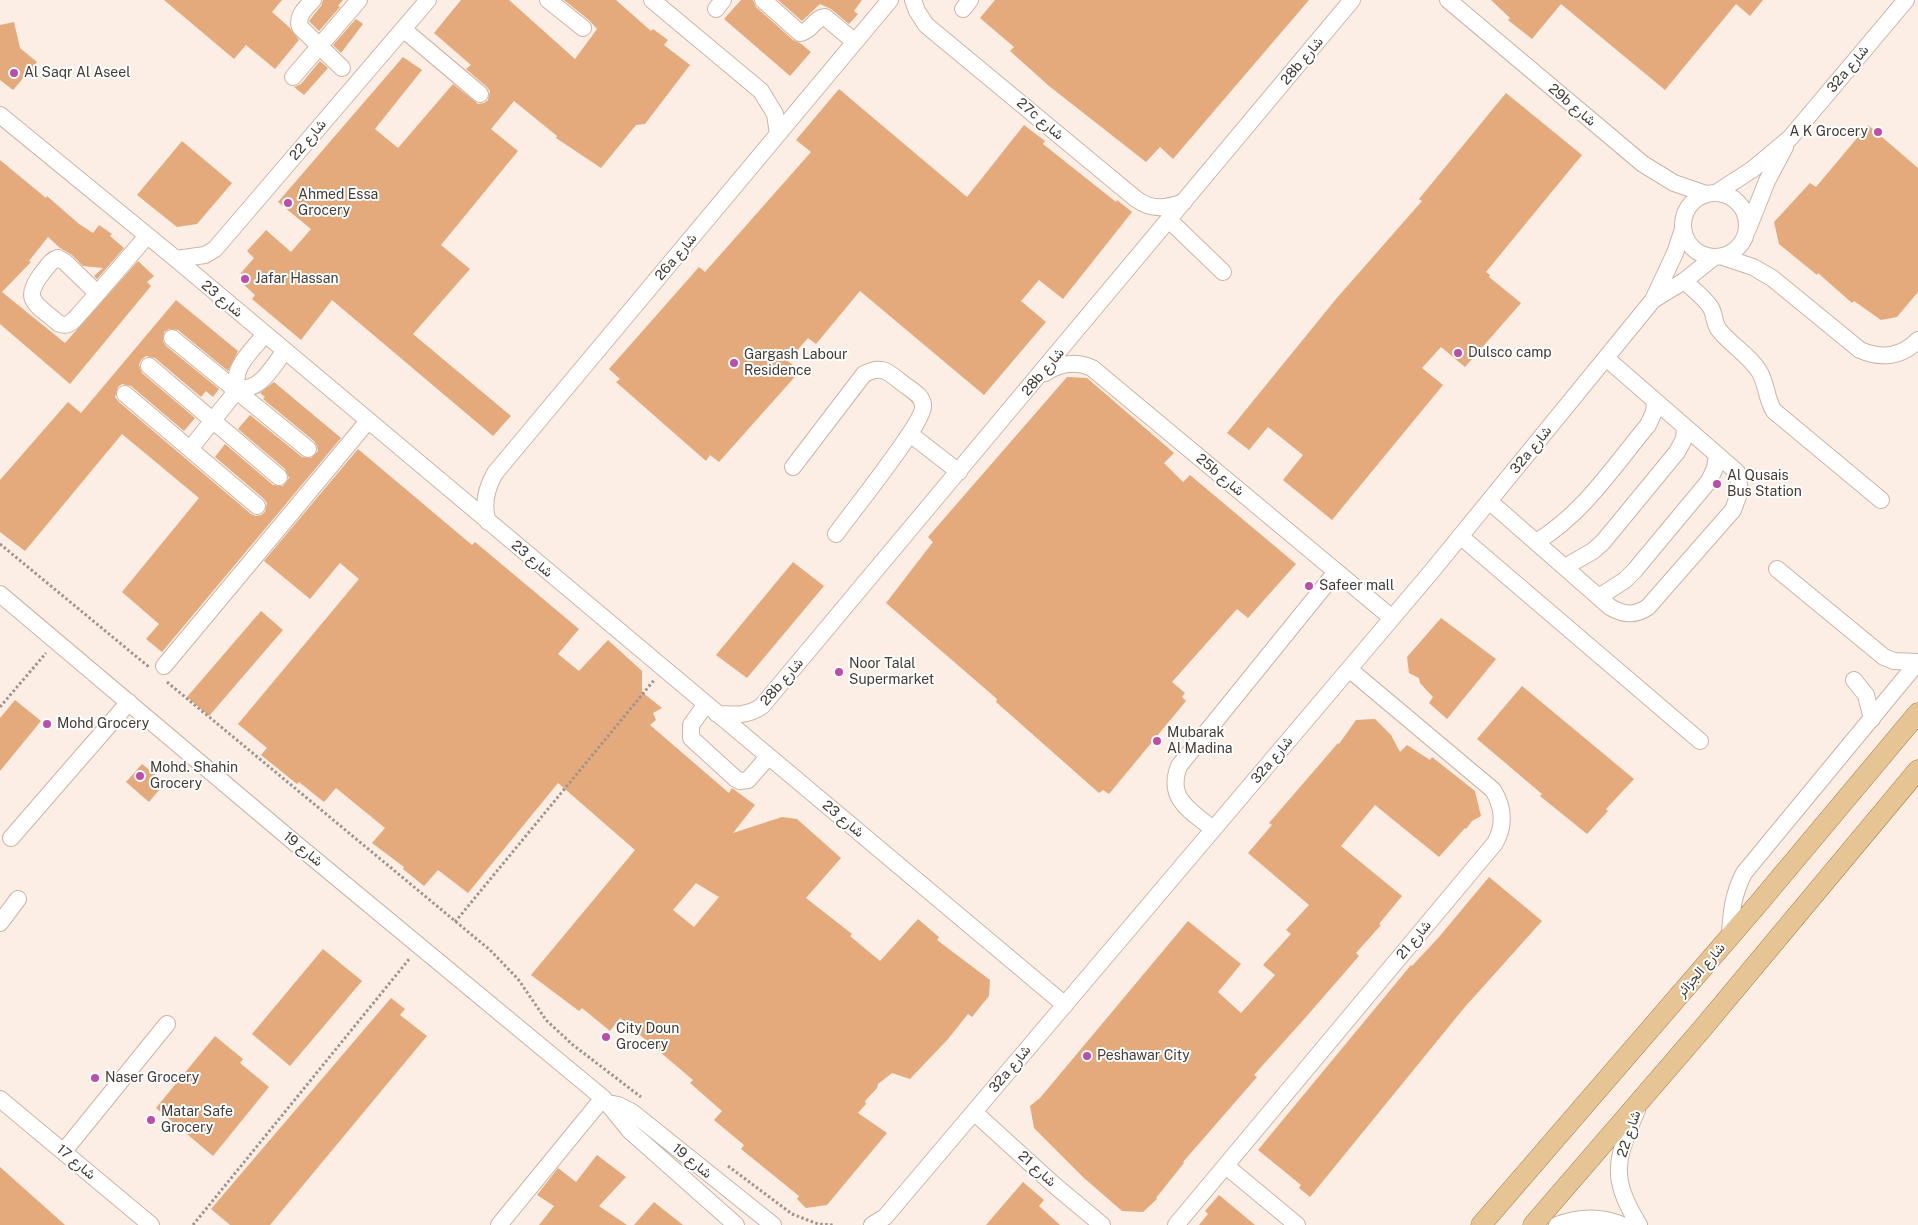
<!DOCTYPE html>
<html>
<head>
<meta charset="utf-8">
<style>
  body { margin:0 }
  canvas { display:block; background:#fceee4 }
</style>
</head>
<body>
<canvas width="1918" height="1225"></canvas>
<script>
const g = document.querySelector('canvas').getContext('2d');
g.lineJoin = 'round';
function fill(path, color) {
  g.fillStyle = color;
  g.fill(path, 'evenodd');
}
function trace(path, color, width, dash) {
  g.strokeStyle = color;
  g.lineWidth = width;
  g.lineCap = dash ? 'butt' : 'round';
  g.setLineDash(dash || []);
  g.stroke(path);
}
function write(font, color, halo, rows, align = 'center') {
  g.font = font + ' "Public Sans",Vazirmatn,sans-serif';
  g.lineWidth = 4;
  g.setLineDash([]);
  g.textBaseline = 'middle';
  g.strokeStyle = halo;
  g.fillStyle = color;
  for (const [text, x, y, turn = 0] of rows) {
    g.save();
    g.translate(x, y);
    g.rotate((+turn || 0) * Math.PI / 180);
    g.textAlign = isNaN(turn) ? turn : align;
    if (halo) g.strokeText(text, 0, 0);
    g.fillText(text, 0, 0);
    g.restore();
  }
}
const building = new Path2D(`
  M164 0H282L272 12 290 28 299 40 275 69 246 45 234 59Z
  M323 0H343L338 6 340 7 319 31 309 21 321 6Z
  M461 0H509L575 59 597 29 589 20 564 0H616L651 31 653 29 668 40 664 45 690 65 645 124 636 125 601 168 556 138 557 136 514 101 491 129 518 151 441 245 470 269 413 334 511 416 493 436 332 300 301 340 252 299 255 295 242 283 241 273 254 258 247 251 266 230 291 252 311 229 278 202 403 57 422 70 375 129 398 148 453 84 478 104 484 103 488 100 490 91 487 87 466 69 471 65 434 33Z
  M741 0H753L756 7 793 40 800 43 811 52 790 76 724 19Z
  M778 0H862L854 11 858 14 849 24 831 9 820 4 802 21Z
  M995 0H1309L1173 159 1160 147 1146 162 1049 86 1010 51 1014 47 980 18Z
  M1491 0H1763L1750 16 1736 4 1665 90 1561 4 1532 39 1508 20 1510 18Z
  M356 19 363 24 341 53 333 45Z
  M14 22 20 48 37 62 13 90 0 80V25Z
  M320 61 328 68 304 95 294 87 301 84Z
  M839 89 967 197 1024 125 1045 141 1043 144 1116 202 1117 200 1132 212 1063 299 1039 280 1021 301 1046 322 984 395 860 291 816 344 808 338 788 361 800 371 719 462 710 455 706 461 616 382 620 379 609 369 699 267 705 272 811 152 796 140Z
  M1506 93 1582 155 1486 272 1490 275 1489 277 1521 303 1465 367 1441 347 1422 368 1443 385 1332 520 1283 480 1303 455 1268 427 1249 450 1227 433 1336 299 1422 201 1419 199Z
  M1868 125 1918 168V292L1897 317 1881 320 1854 301 1852 303 1818 273 1817 275 1779 244 1774 222 1810 183 1816 187Z
  M182 141 232 183 197 224 177 227 137 195Z
  M0 160 46 198 47 196 79 224 93 233 99 225 112 234 110 236 124 248 97 279 94 276 103 268 83 266 72 255 60 248 48 237 29 261 31 262 2 292 65 343 138 261 154 276 147 282 151 286 70 384 0 324Z
  M176 300 238 351 228 371 178 330 169 329 164 332 163 341 166 346 219 389 213 397 206 391 201 397 155 358 146 356 141 360 139 365 142 373 195 418 184 431 131 386 122 384 118 387 115 397 119 402 251 514 256 516 261 515 265 512 267 503 263 498 215 457 225 444 273 485 283 486 289 478 285 469 238 429 250 415 302 457 311 458 318 451 317 446 314 441 263 399 265 397 260 393 274 382 341 438 162 652 146 639 159 624 122 592 199 498 122 434 25 551 0 532V480L68 402 81 413Z
  M1067 377 1087 378 1174 453 1164 463 1183 482 1190 475 1296 564 1248 618 1237 609 1172 682 1185 693 1182 697 1186 701 1109 794 1103 790 1099 793 996 702 997 699 886 603 933 542 928 537Z
  M358 449 472 545 475 542 579 629 558 654 579 671 608 640 642 671V692L662 708 653 713 656 720 650 725 729 793 732 788 755 805 733 833 782 817 797 819 841 858 806 898 852 934 850 936 880 961 918 919 939 937 937 940 990 980 989 996 972 1017 968 1014 948 1039 910 1079 892 1073 878 1084 877 1088 865 1101 866 1104 858 1113 887 1133 827 1205 806 1208 797 1199 799 1196 741 1149 744 1145 714 1120 722 1111 690 1083 693 1080 620 1018 610 1031 582 1008 579 1011 531 975 635 850 558 783 468 893 438 870 424 886 403 869 404 867 372 843 385 828 336 788 324 802 299 782 297 784 261 755 267 748 238 724 359 579 340 563 310 599 264 561ZM696 883 719 897 694 927 673 910Z
  M793 562 824 586 747 678 716 655Z
  M261 611 283 630 209 716 187 697Z
  M1441 618 1496 659 1447 719 1429 703 1433 697 1420 683 1419 678 1409 673 1407 657Z
  M1522 686 1634 779 1606 809 1608 811 1587 834 1540 796 1542 794 1477 739Z
  M15 700 41 721 0 771V718Z
  M1375 719 1391 735 1400 752 1407 745 1430 760 1432 757 1475 791 1481 816 1472 821 1466 829 1465 828 1439 857 1375 805 1341 846 1402 896 1379 924 1381 925 1356 953 1359 956 1306 1017 1254 1075 1257 1077 1183 1162 1184 1163 1156 1198 1157 1199 1143 1212 1122 1211 1084 1178 1034 1128 1030 1106 1040 1098 1188 921 1241 964 1218 992 1241 1013 1275 975 1263 965 1291 934 1286 930 1309 905 1248 853 1272 825 1269 823 1338 743 1339 744 1356 720Z
  M142 764 165 783 149 802 126 782Z
  M1489 877 1542 921 1464 1008 1310 1197 1299 1188 1301 1185 1258 1150 1411 965 1412 966 1439 937Z
  M323 949 362 981 290 1066 252 1034Z
  M391 998 405 1009 400 1015 427 1036 270 1225H230L211 1209Z
  M215 1036 243 1059 240 1063 269 1087 213 1156 156 1108Z
  M597 1155 626 1177 599 1206 627 1225H539L554 1206 537 1195 558 1168 576 1182Z
  M0 1167 65 1225H0Z
  M1023 1182 1044 1200 1039 1206 1060 1225H986Z
  M1219 1195 1255 1225H1199L1208 1214 1205 1211Z
  M654 1202 683 1225H634Z`);
const path = new Path2D(`
  M0 544 149 667
  M167 682 490 950 518 979 546 1020 573 1045 641 1097
  M0 707 46 653
  M455 922 655 679
  M728 1166 792 1214 818 1224 834 1225
  M193 1225 410 958`);
const minor = new Path2D(`
  M313 0C306 8 296 16 300 27L342 68
  M548 0 583 28
  M652 0 761 91 775 114 778 134
  M763 0 800 33C812 31 814 18 825 17L855 42
  M913 0 917 11 926 25 1136 199C1153 211 1166 208 1184 202
  M1448 0 1643 164 1674 183 1706 194
  M716 9 723 0
  M963 9 970 0
  M403 29 480 94
  M293 77 359 0
  M0 115 176 259 1065 1005
  M1683 225a32 32 0 1 1 64 0a32 32 0 1 1-64 0Z
  M1716 193 1753 169 1790 138 1906 0
  M1169 220 1223 272
  M1748 229 1767 181 1785 147
  M1723 257 1753 267 1772 278 1860 350C1881 359 1902 357 1918 340
  M176 259 205 255 215 249 428 0
  M1684 281C1693 289 1705 298 1711 308 1715 315 1714 324 1719 330 1731 345 1749 355 1759 371 1767 384 1766 399 1774 411L1881 500
  M97 293 65 262 58 258C51 260 48 266 43 272 21 300 35 303 58 323 64 326 69 325 74 320 99 292 123 264 147 236
  M1653 300 1684 281 1713 258
  M172 338 308 449
  M149 366 279 477
  M1045 373C1060 363 1076 361 1092 368L1392 618
  M238 389C230 368 253 350 265 334
  M238 389C262 390 271 368 285 351
  M125 394 257 506
  M910 434 959 472
  M190 449 238 389
  M793 467 864 374C882 365 887 371 901 382 909 389 924 395 923 407 923 424 850 514 836 534
  M1489 501 1610 607C1623 615 1635 616 1648 607L1733 510 1740 491 1737 472 1606 358
  M488 522C482 505 486 489 495 473L890 0
  M1460 536 1700 741
  M1536 542C1583 514 1614 466 1648 425L1654 412 1655 401
  M1565 567 1593 551 1603 542 1677 452 1684 439 1685 427
  M1777 569 1884 657 1894 661 1918 662
  M0 594 295 843 603 1098 630 1131 736 1225
  M1599 597 1625 580 1635 570 1709 481 1715 468 1717 455
  M164 666 368 421
  M1854 680 1866 695 1872 719
  M706 704 691 725V738L736 779 740 781 748 780 768 757
  M717 714C734 715 748 716 762 706L1352 0
  M1213 829C1191 811 1166 799 1179 766L1336 572
  M11 838 129 702
  M0 923 18 899
  M1730 936C1731 913 1733 894 1744 873L1918 662
  M0 1099 151 1225
  M608 1103 618 1105 632 1112 773 1225
  M1637 1110C1616 1160 1609 1176 1639 1225
  M974 1112 1053 1184 1102 1225
  M64 1151 167 1024
  M1226 1166 1297 1225
  M499 1225 603 1098
  M872 1225 885 1217 1432 571 1653 300 1675 253 1683 229
  M1176 1225 1495 843C1505 825 1504 808 1493 790L1349 669
  M1557 1225C1578 1217 1601 1216 1622 1225`);
const major = new Path2D(`
  M1481 1225 1758 904 1918 713
  M1533 1225 1702 1029 1918 770`);
const markers = [
  [14,73,5,"#bd4daa"],
  [1878,132,5,"#bd4daa"],
  [288,203,5,"#bd4daa"],
  [245,279,5,"#bd4daa"],
  [1458,353,5,"#bd4daa"],
  [734,363,5,"#bd4daa"],
  [1717,484,5,"#bd4daa"],
  [1309,586,5,"#bd4daa"],
  [839,672,5,"#bd4daa"],
  [47,724,5,"#bd4daa"],
  [1157,741,5,"#bd4daa"],
  [140,776,5,"#bd4daa"],
  [606,1037,5,"#bd4daa"],
  [1087,1056,5,"#bd4daa"],
  [95,1078,5,"#bd4daa"],
  [151,1120,5,"#bd4daa"]
];
const streetNames = [
  ["28b شارع",1302,61,-50],
  ["32a شارع",1848,69,-50],
  ["29b شارع",1572,105,40],
  ["27c شارع",1040,119,40],
  ["شارع 22",308,140,-50],
  ["26a شارع",676,257,-50],
  ["شارع 23",222,299,40],
  ["28b شارع",1043,372,-50],
  ["32a شارع",1531,450,-51],
  ["25b شارع",1220,475,40],
  ["شارع 23",532,559,40],
  ["28b شارع",782,682,-49],
  ["32a شارع",1272,760,-50],
  ["شارع 23",843,819,40],
  ["شارع 19",303,849,39],
  ["شارع 21",1414,940,-50],
  ["شارع الجزائر",1701,970,-49],
  ["32a شارع",1010,1069,-50],
  ["شارع 22",1629,1134,-72],
  ["شارع 19",692,1161,39],
  ["شارع 17",76,1162,40],
  ["شارع 21",1037,1169,42]
];
const poiNames = [
  ["Al Saqr Al Aseel",24,73],
  ["A K Grocery",1868,132,"right"],
  ["Ahmed Essa",298,195],
  ["Grocery",298,211],
  ["Jafar Hassan",255,279],
  ["Dulsco camp",1468,353],
  ["Gargash Labour",744,355],
  ["Residence",744,371],
  ["Al Qusais",1727,476],
  ["Bus Station",1727,492],
  ["Safeer mall",1319,586],
  ["Noor Talal",849,664],
  ["Supermarket",849,680],
  ["Mohd Grocery",57,724],
  ["Mubarak",1167,733],
  ["Al Madina",1167,749],
  ["Mohd. Shahin",150,768],
  ["Grocery",150,784],
  ["City Doun",616,1029],
  ["Grocery",616,1045],
  ["Peshawar City",1097,1056],
  ["Naser Grocery",105,1078],
  ["Matar Safe",161,1112],
  ["Grocery",161,1128]
];
fill(building, '#e4aa7b');
trace(minor, '#cbb5a4', 18);
trace(major, '#a37b44', 21);
trace(path, '#a0958d', 3, [2.5, 2.5]);
trace(minor, '#fff', 16);
trace(major, '#e6c494', 20);
for (const [x, y, r, color] of markers) {
  const dot = new Path2D();
  dot.arc(x, y, r, 0, 2 * Math.PI);
  g.fillStyle = color;
  g.fill(dot);
  trace(dot, '#fefefe', 2);
}
write('14px', '#433b34', '#fefefe', streetNames);
write('14px', '#433b34', '#fefefe', poiNames, 'left');
</script>
</body>
</html>
